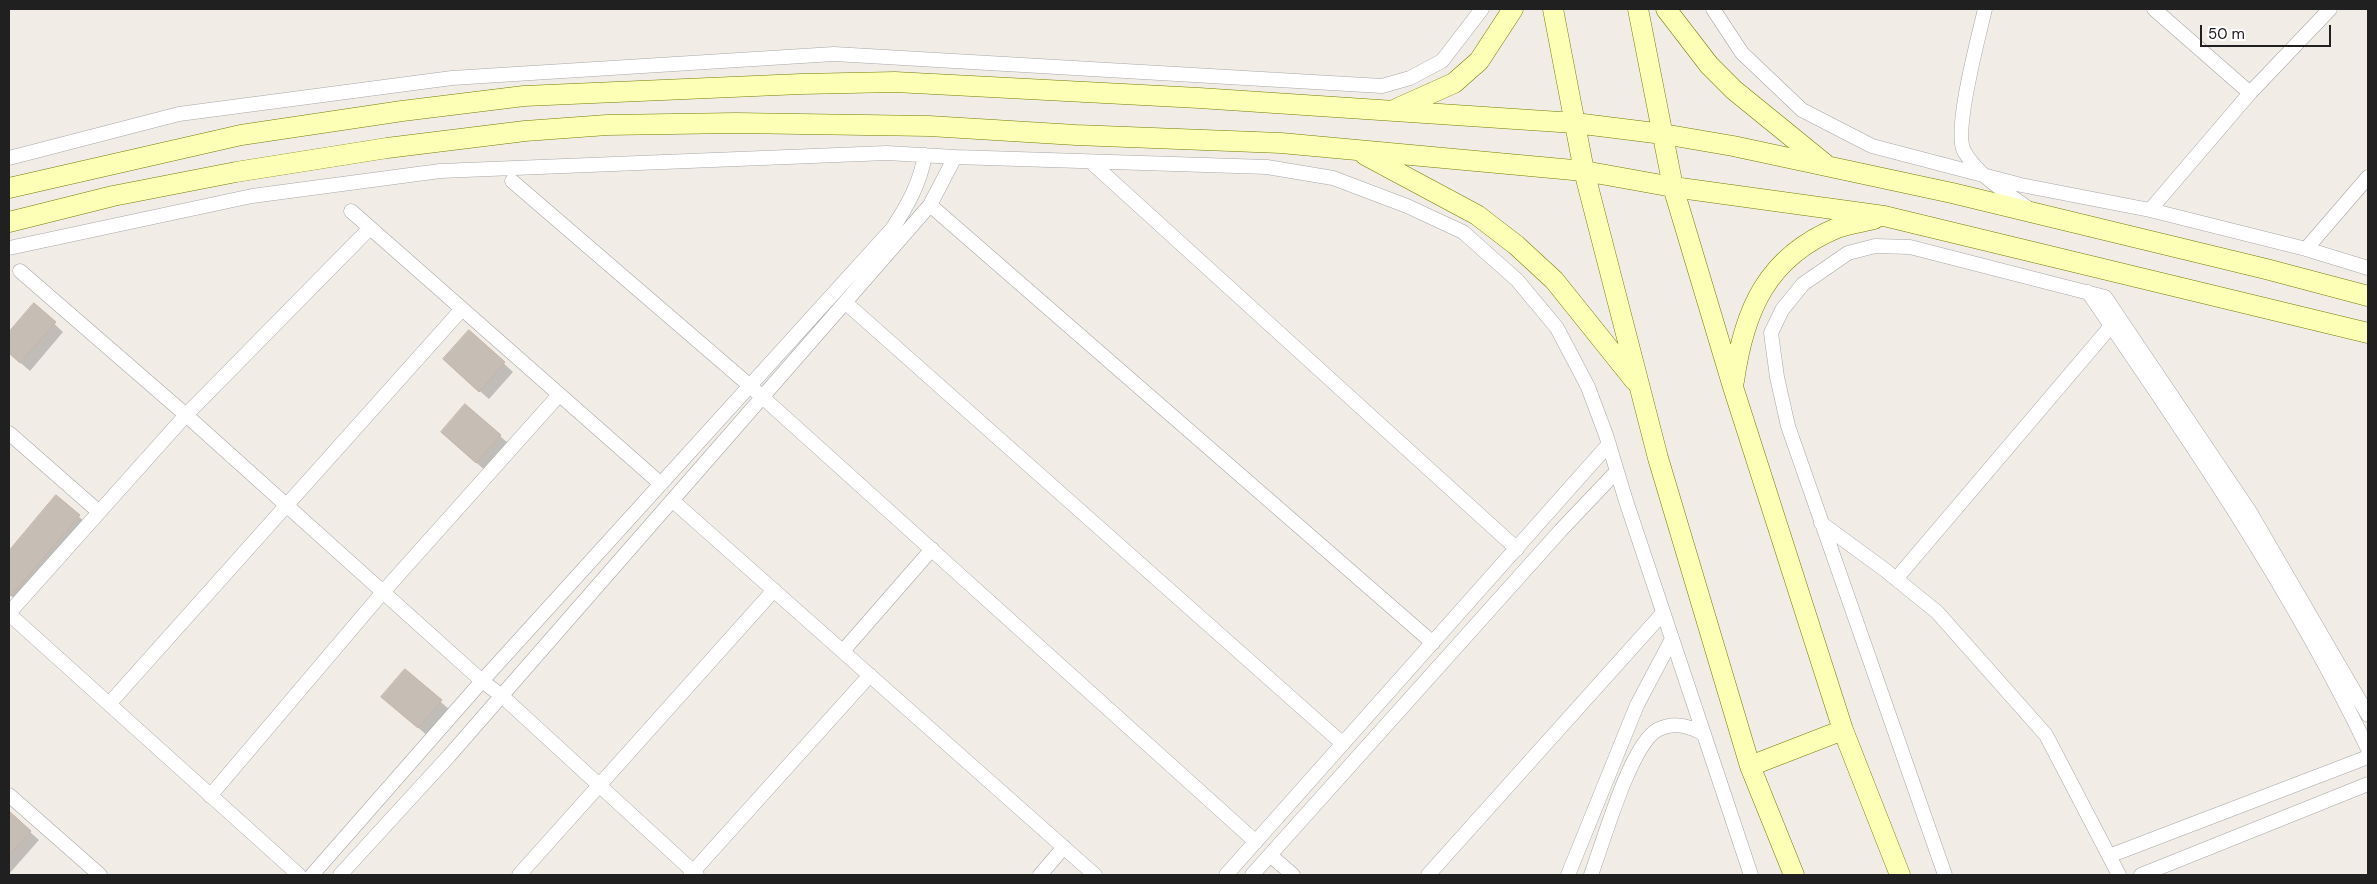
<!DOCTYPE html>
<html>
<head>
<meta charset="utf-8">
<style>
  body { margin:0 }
  #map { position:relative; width:2377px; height:884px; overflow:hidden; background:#f1ede6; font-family:"DM Sans",sans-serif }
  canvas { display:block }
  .frame { position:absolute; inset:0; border:10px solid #202020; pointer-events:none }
  .scale { position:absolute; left:2200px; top:25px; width:131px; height:22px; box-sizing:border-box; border:2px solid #202020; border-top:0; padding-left:6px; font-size:15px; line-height:18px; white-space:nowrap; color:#202020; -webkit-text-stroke:4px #fff; paint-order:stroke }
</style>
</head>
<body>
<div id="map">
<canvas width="2377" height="884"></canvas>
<div class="frame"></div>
<div class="scale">50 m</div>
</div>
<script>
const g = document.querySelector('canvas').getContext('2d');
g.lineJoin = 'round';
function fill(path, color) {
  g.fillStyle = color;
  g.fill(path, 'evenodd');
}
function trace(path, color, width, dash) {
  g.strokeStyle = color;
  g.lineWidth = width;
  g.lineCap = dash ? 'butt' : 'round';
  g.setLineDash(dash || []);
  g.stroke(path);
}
const shadow = new Path2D(`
  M34 305 63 332 30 371 9 353V334Z
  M469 331 513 372 489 399 453 368Z
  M500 436 509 444 486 471 451 441Z
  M57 497 87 524 20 603 9 594V553Z
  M405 671 450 710 428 736 391 705Z
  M10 814 39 840 9 874V815Z`);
const building = new Path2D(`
  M34 303 56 322 20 363 9 353V332Z
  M469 330 505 362 479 392 443 359Z
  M465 404 501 435 476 463 441 432Z
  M56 495 80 515 11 596 9 594V551Z
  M405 669 442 700 418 728 381 697Z
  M10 812 31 831 9 856V814Z`);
const street = new Path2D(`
  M1713 9 1742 53 1802 110 1872 146 2021 185 2150 210 2306 249 2368 268
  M1985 9C1979 35 1953 131 1964 151 1978 176 2006 192 2029 209
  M2154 9 2250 93
  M9 158 179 114 452 78 834 54 1382 86 1410 78 1442 61 1482 9
  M1091 162 1517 549
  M512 181 749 385 1256 842
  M930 205 1433 643
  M2150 210 2250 93 2330 9
  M351 211 661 484
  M9 248 252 196 440 171 887 153 955 157 1267 167 1333 178 1407 206 1463 232 1517 280 1557 328 1588 387 1606 435 1626 501 1751 875
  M2306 249 2368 177
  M20 271 186 415 482 681 502 696 697 875
  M2088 292C2189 439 2291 588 2368 749
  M846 303 1343 744
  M9 433 99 512
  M673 501 1095 875
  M1821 523 1885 570 1937 612 2046 735 2119 875
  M1896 579 2111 326
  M9 613 186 415 370 228
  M9 614 299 875
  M843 651 932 549
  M109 704 462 309
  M9 795 100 875
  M210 796 383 592 559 395
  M1270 855 1293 875
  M2109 856 2368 757
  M312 875 482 681 892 229C908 205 920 183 925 155
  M340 875 449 756 930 205 955 157
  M519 875 774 590
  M690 875 870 675
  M1040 875 1064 847
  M1226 875 1609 444
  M1252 875 1561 530 1617 471
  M1428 875 1663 613
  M1568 875 1637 705 1672 639
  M1591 875C1603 843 1630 746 1657 730 1674 721 1689 726 1704 734
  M1945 875 1788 426 1777 377 1771 333 1782 310 1803 284 1848 253 1875 246 1910 247 2105 297 2250 512 2368 715
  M2141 875 2368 784`);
const secondary = new Path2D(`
  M1553 9 1584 171 1658 458 1750 766 1794 875
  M1638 9 1673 187 1733 387 1843 730 1900 875
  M1666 9 1709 65 1734 90 1825 164
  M1396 109 1454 83 1479 61 1513 9
  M1365 155 1477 215 1516 245 1554 280 1635 381
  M9 188 241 135 402 111 524 96 801 84 895 82 1199 98 1575 123 1663 134 1733 146 1952 193 2266 269 2368 296
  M9 222 113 196 236 172 387 148 525 131 607 125 736 123 929 126 1076 135 1281 143 1584 171 1673 187 1884 216 2368 333
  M1734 381C1744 310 1767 257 1837 228 1849 224 1862 222 1874 219
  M1750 766 1843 730`);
fill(shadow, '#0003');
fill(building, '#c6bdb5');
trace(building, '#c5b3a7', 1);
trace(street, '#a7a7a7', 15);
trace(secondary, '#737e00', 21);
trace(street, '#fff', 14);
trace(secondary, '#fdffb7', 20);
</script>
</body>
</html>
